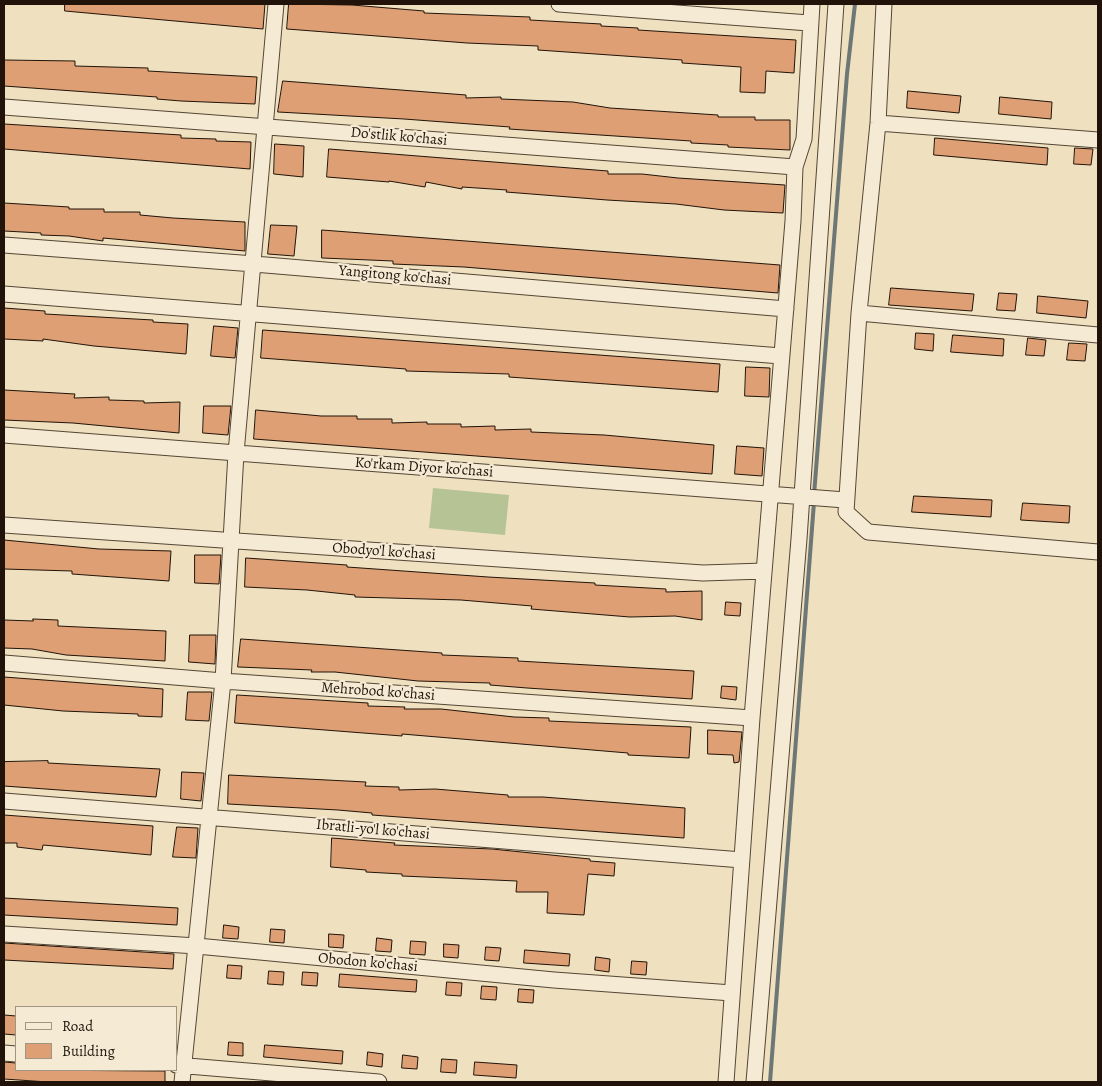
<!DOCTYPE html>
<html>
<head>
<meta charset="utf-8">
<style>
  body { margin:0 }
  #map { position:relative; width:1102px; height:1086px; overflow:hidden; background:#efe0bf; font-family:Alegreya,serif }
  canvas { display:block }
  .frame { position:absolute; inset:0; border:5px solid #211309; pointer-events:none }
  .legend { position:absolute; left:15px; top:1006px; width:162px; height:65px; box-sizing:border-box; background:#f5ebd5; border:1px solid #a09583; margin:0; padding:6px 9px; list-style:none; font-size:15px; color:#211309 }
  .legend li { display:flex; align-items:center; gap:10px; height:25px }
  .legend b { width:25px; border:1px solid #a09583 }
</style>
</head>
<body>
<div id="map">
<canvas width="1102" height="1086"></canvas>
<div class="frame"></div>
<ul class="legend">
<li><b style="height:6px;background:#f5ebd5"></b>Road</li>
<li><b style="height:14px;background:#dd9f73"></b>Building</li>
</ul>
</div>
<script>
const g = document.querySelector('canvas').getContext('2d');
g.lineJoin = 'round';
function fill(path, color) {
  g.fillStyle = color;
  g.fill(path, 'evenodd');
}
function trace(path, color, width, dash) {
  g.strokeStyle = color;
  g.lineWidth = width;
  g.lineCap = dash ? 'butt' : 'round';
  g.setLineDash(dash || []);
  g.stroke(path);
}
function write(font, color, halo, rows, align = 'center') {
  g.font = font + ' Alegreya,serif';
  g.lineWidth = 4.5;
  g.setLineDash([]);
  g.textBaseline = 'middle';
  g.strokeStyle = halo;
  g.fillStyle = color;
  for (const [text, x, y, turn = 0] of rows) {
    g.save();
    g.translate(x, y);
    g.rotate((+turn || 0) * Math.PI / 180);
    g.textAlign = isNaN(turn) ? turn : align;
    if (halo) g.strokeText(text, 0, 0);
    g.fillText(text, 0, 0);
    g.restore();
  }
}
const green = new Path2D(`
  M433 488 509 495 505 535 429 528Z`);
const stream = new Path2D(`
  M814 495 847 74 855 4
  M770 1082 814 502`);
const building = new Path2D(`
  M65 4H265L263 29 65 11Z
  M289 4 352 5 424 11V13L530 17V20L601 24V26L638 28V30L796 40 794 73 766 71 765 93 740 92 741 67 682 63V60L538 50V46L467 43 287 29Z
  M4 60 75 61V66L148 68V71L257 77 255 104 181 101 157 99V97L4 86Z
  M283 81 466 95V98L501 97V99L573 102 610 108 718 115V117H755V120H790V150L728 147V145L691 143V141L509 129 510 127 404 119 278 112Z
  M908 91 961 96 959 113 907 108Z
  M1000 97 1052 102 1051 119 999 114Z
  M4 124 181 135V138L216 139V141L251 142 250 169 4 149Z
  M935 138 1048 148 1047 165 934 155Z
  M275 144 304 146 303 177 274 174Z
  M1075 148 1093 149 1091 165 1074 164Z
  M329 149 608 171V174H642L678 178 785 185 783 213 724 210 676 204 607 200 506 192 507 190 462 187V189L426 182 425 187 389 181V182L327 177Z
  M4 203 69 207V209H104V212H140V215L173 218 245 222V251L103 238V241L69 236 41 235V233L4 231Z
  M271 225 297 226 294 256 268 254Z
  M322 230 780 265 778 293 464 267 393 264V261L322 258Z
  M891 288 974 294 972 311 889 305Z
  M999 293 1017 294 1015 311 997 310Z
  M1038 296 1088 301 1086 318 1037 313Z
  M4 308 45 311V314L153 320V322L188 324 186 354 94 346 43 339V341L4 339Z
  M214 326 238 328 235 358 211 356Z
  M263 330 720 364 718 392 509 377V374L406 371V369L261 358Z
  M916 333 934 334 933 351 915 349Z
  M953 335 1004 339 1003 356 951 352Z
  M1028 338 1046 340 1044 356 1026 355Z
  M1069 343 1087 344 1085 361 1067 360Z
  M746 367 770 368 769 397 745 396Z
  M4 390 75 394 74 398 109 397V400L144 401V403L180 402 179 433 73 423 4 420Z
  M204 406H231L228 435 203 433Z
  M256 410 321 416H357V419H392V423L427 422V424H461V427L495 426V430L531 429V432L604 435 714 445 712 474 254 439Z
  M737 446 764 448 762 476 735 474Z
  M914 496 992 500 991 517 912 512Z
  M1023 503 1070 506 1069 523 1021 520Z
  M4 540 99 549 171 551 169 581 72 574V571L4 569Z
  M195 555H221L219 584 195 583Z
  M246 558 347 565V567L488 577 595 583V585L666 589V592L702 591V620L675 616 630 617 531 609 532 606 461 600 355 597V595L307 590 245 587Z
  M726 602 741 603 740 616 725 615Z
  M33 619 58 620V626L166 631 165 661 66 655 32 649 4 648V620L33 621Z
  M190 635H216L215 664 189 662Z
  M241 639 442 653V655L518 658V661L694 671 692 699 527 688 490 685V683L418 681 335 672H311L312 670 238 667Z
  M4 677 163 689 162 717 138 716V714L63 711 4 705Z
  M722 686 737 687 736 700 721 698Z
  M188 692H212L209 721 186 720Z
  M237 695 368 703V706L405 707 404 709H441L514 717 549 718V721L691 727 689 758 628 755V753L402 734V736L235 723Z
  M708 730 742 732 739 762 734 763 733 755 708 754Z
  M48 761V763L160 769 156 797 4 786V762Z
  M182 772 204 773 201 801 181 799Z
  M229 775 366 782 365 786 399 787V790L435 789 508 795V797H543L685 808 684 838 372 815V813L338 810 228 804Z
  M4 815 153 826 151 855 43 845 42 850 17 847V843H4Z
  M177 827 198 828 196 858 173 857Z
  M332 838 395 843 394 845 492 849 590 859V861L615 863 614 876 588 874 584 915 547 913 548 892H516L517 881 402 876V874L366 872V870L331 867Z
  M4 898 178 908 177 925 4 915Z
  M224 925 239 927 238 939 223 938Z
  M271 929 285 930 284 943 270 942Z
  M329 934 344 935 343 948 329 947Z
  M377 938 392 940 391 952 376 951Z
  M411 941 426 942 425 955 410 954Z
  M4 943 174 954 173 969 4 960Z
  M444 944 459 945 458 958 444 957Z
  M486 947 501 948 499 961 485 960Z
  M525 950 570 954 569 966 524 963Z
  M596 957 610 959 609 972 595 970Z
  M632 961 647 962 646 975 631 974Z
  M228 965 242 966 241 979 227 978Z
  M269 971 284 972 283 985 268 984Z
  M303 972 318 973 317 986 302 985Z
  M340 974 417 980 416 992 339 987Z
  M447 982 462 983 461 996 446 995Z
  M482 986 497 987 496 1000 481 999Z
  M519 989 534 990 533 1003 518 1002Z
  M4 1015 16 1016V1035L4 1034Z
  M229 1042 243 1043V1056L228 1055Z
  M265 1045 343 1051 342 1064 264 1057Z
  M368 1052 383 1054 382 1067 367 1065Z
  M403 1055 418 1057 417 1069 402 1068Z
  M442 1059 457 1060 456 1073 441 1072Z
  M4 1062 16 1063V1070L165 1071V1082H48L4 1079Z
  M475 1062 517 1065 516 1078 474 1075Z`);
const street = new Path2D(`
  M559 4 809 23
  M884 4 878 123 859 313 846 512 868 532 1098 552
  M4 107 795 167
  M878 123 1098 140
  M4 245 254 264 786 309
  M4 294 781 356
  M859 313 1098 335
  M4 435 845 500
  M4 525 703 573 764 571
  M4 663 223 681 752 718
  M4 801 742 860
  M4 934 197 946 554 980 732 993
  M4 1053 16 1054
  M176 1065 379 1082
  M182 1082 223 681 236 453 276 4
  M726 1082 752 718 793 221 795 167 804 139 812 4
  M754 1082 799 539 836 4`);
const streetNames = [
  ["Do'stlik ko'chasi",399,137,5],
  ["Yangitong ko'chasi",395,276,5],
  ["Ko'rkam Diyor ko'chasi",424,468,4],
  ["Obodyo'l ko'chasi",384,552,4],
  ["Mehrobod ko'chasi",378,692,4],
  ["Ibratli-yo'l ko'chasi",373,830,5],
  ["Obodon ko'chasi",368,963,5]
];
fill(green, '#b6c394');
trace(stream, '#6d7776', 4);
fill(building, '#dd9f73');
trace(building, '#211309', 1);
trace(street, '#544636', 17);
trace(street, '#f5ebd5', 15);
write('15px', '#211309', '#f5ebd5', streetNames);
</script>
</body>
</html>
